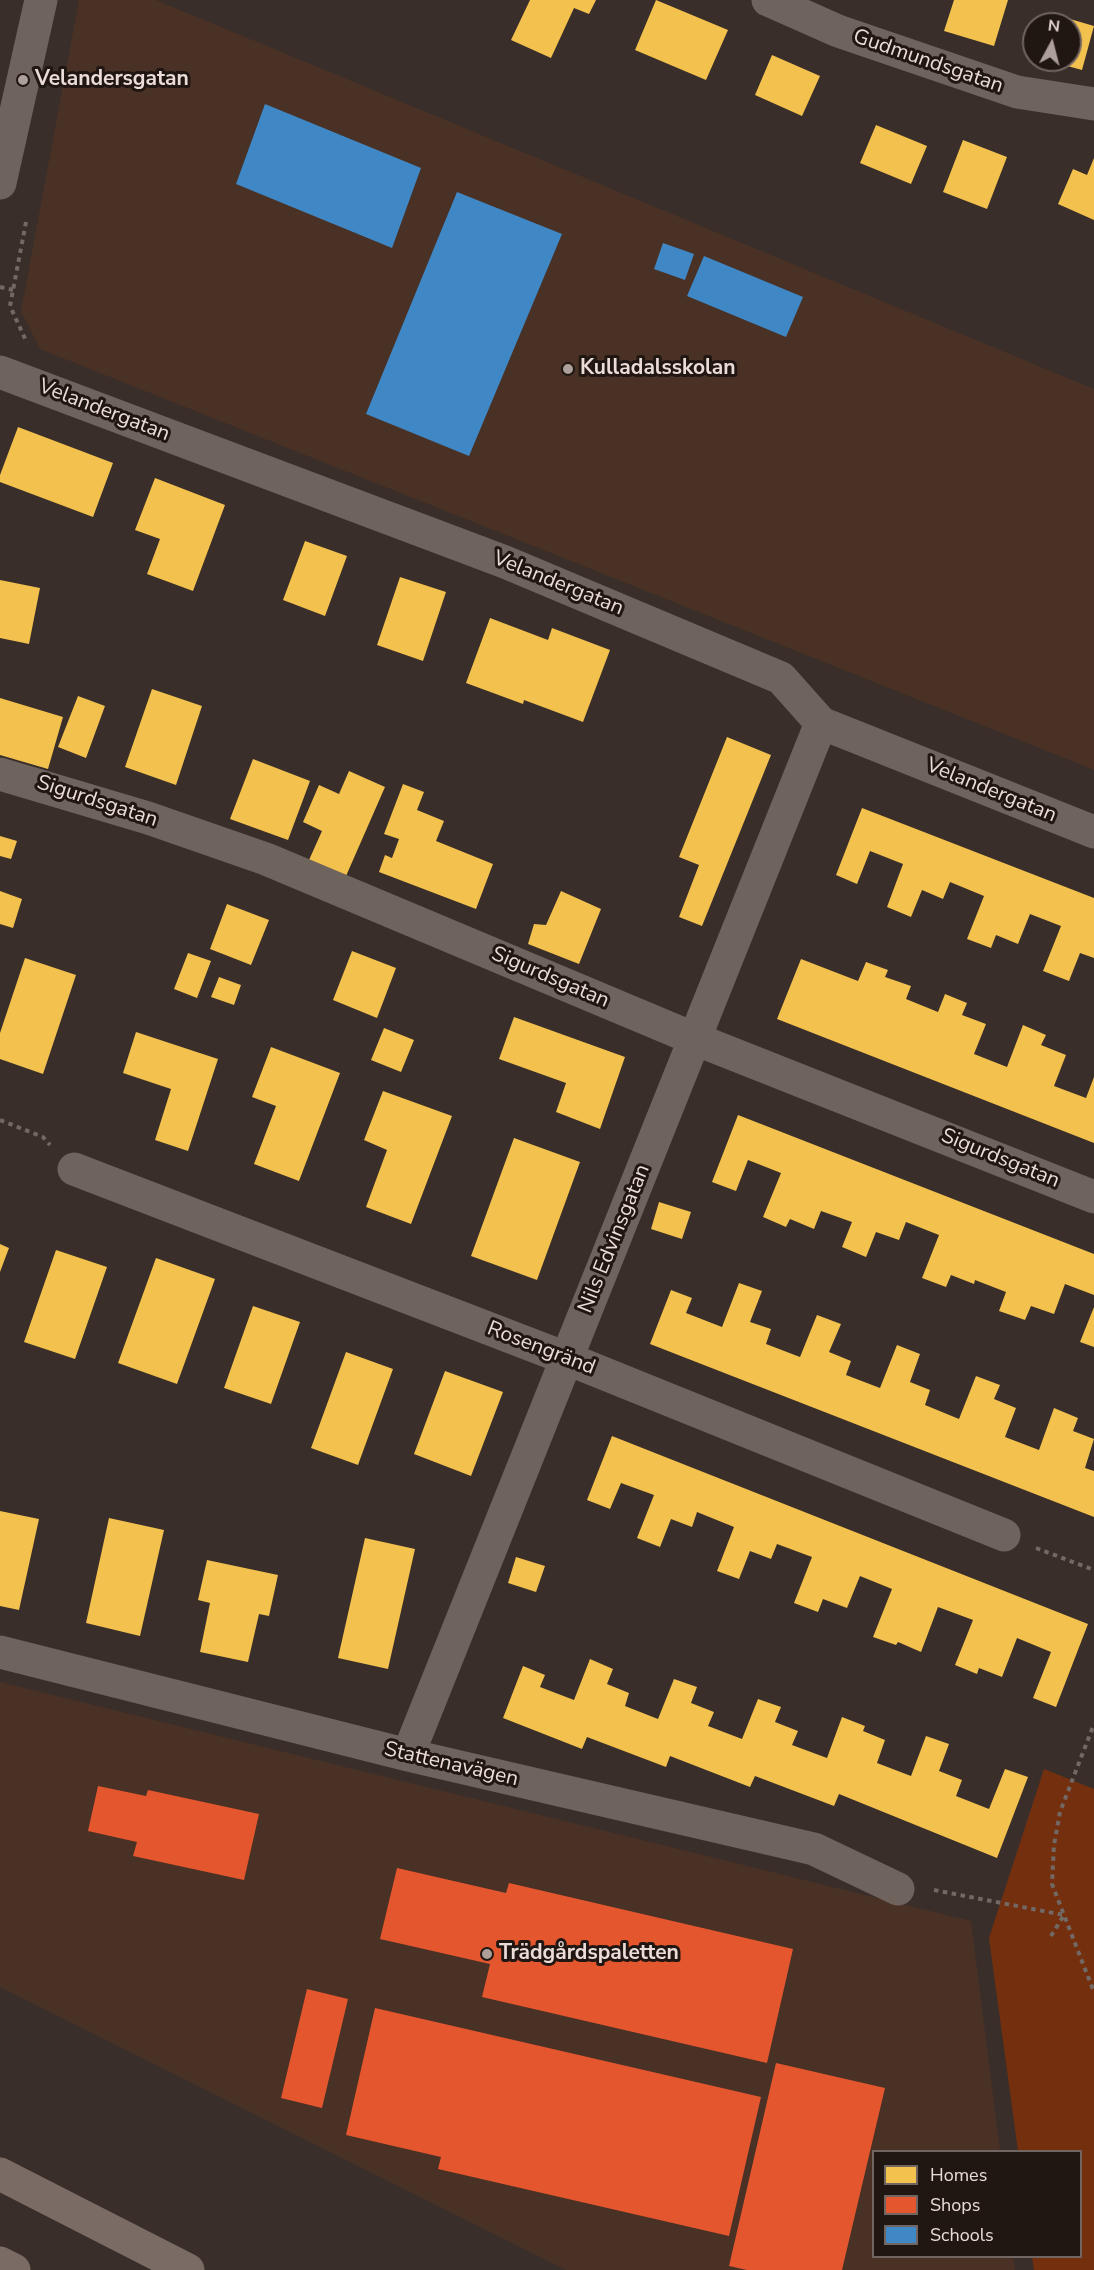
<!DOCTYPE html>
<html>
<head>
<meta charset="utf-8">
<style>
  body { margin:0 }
  #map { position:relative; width:1094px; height:2270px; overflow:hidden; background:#392e29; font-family:"Nunito Sans",sans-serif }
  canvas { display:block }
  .legend { position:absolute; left:872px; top:2150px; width:210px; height:108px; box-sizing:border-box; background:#201612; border:2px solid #716561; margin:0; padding:8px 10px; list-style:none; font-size:18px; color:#ebdcd7 }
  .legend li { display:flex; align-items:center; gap:12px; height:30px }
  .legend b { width:30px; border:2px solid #716561 }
  .north { position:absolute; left:1022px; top:12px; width:60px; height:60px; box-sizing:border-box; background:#201612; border:2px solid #716561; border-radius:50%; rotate:7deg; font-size:16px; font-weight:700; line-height:24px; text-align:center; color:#ebdcd7 }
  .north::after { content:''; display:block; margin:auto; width:21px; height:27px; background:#ad9f9a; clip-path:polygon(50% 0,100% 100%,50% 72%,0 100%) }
</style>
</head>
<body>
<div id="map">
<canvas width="1094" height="2270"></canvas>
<ul class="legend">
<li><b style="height:16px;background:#f2c14e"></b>Homes</li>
<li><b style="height:16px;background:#e4572e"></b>Shops</li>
<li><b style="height:16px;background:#3f88c5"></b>Schools</li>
</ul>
<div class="north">N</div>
</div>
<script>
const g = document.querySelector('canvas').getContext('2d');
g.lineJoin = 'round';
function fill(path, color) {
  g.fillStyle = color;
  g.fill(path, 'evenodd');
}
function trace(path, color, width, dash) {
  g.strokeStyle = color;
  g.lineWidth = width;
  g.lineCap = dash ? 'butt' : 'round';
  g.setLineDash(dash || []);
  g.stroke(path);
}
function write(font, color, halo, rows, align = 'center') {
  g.font = font + ' "Nunito Sans",sans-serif';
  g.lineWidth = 6;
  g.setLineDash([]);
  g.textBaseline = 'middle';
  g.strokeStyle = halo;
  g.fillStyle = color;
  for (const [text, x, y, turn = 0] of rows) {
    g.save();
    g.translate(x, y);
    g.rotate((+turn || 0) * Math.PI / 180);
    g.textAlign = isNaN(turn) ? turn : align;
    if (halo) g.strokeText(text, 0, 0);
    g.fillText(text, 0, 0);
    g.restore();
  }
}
const built = new Path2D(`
  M79 0H156L1094 389V770L40 349 21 311Z
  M0 1682 971 1921 1000 2151 874 2152V2256L1013 2257 1015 2270H566L0 1987Z`);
const green = new Path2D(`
  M1044 1769 1094 1789V2270H1034L1032 2257 1080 2256V2152L1018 2151 989 1938Z`);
const homes = new Path2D(`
  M530 0H596L589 14 574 8 551 58 511 40Z
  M656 0 728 30 706 80 635 50Z
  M954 0H1008L994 46 944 31Z
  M1053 14 1094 26 1082 70 1049 61 1070 60V24H1050Z
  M772 55 820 76 802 116 755 95Z
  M876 125 927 146 911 184 860 163Z
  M963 140 1007 157 987 209 943 192Z
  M1094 158V220L1058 204 1073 169 1087 175Z
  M18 427 113 463 93 517 0 482V475Z
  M155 478 225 505 193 591 147 574 160 539 135 530Z
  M305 541 347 556 325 616 283 600Z
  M400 577 446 592 423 661 377 645Z
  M0 580 40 588 29 644 0 638Z
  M490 618 548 640 552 628 610 650 583 722 524 700 523 704 466 683Z
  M152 689 202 706 176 785 125 767Z
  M78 696 105 706 86 758 58 747Z
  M0 698 63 717 48 769 0 755Z
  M727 737 771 755 702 926 679 917 699 865 679 857Z
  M253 759 310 781 288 840 230 819Z
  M349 771 385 787 346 876 309 860 322 831 303 822 319 785 339 794Z
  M403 784 424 792 417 810 444 821 436 841 493 864 476 909 379 872 385 855 392 858 399 839 384 834Z
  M862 808 1094 898V958L1080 953 1069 981 1043 971 1061 926 1030 914 1018 944 996 935 991 948 967 939 984 896 950 882 943 899 922 890 911 917 887 907 903 864 870 851 857 884 836 875Z
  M0 836 17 841 11 859 0 856Z
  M0 891 22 899 13 928 0 924Z
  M561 891 601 909 579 964 528 944 534 924 546 925Z
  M227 904 269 920 251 965 210 949Z
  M352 951 396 968 377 1018 333 1000Z
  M188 953 211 961 197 998 174 989Z
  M25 958 76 975 43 1074 0 1059V1033Z
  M801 959 858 981 866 962 888 970 885 977 911 986 906 999 938 1012 945 994 967 1003 962 1015 986 1024 974 1054 1007 1067 1023 1025 1046 1035 1041 1045 1066 1055 1054 1086 1086 1098 1094 1077V1143L777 1019Z
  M219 977 241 985 234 1005 211 997Z
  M514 1017 625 1057 600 1129 556 1112 566 1083 499 1059Z
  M384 1028 414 1040 401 1072 371 1060Z
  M136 1032 218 1059 188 1151 155 1140 171 1089 123 1073Z
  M271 1047 340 1073 299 1181 254 1164 276 1106 252 1097Z
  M383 1091 452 1116 411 1224 366 1207 387 1150 364 1140Z
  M738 1115 1094 1254V1295L1065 1284 1054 1314 1031 1306 1025 1320 999 1311 1006 1292 975 1280 974 1284 951 1275 946 1287 922 1278 939 1235 906 1222 899 1240 876 1232 866 1257 842 1247 852 1222 821 1211 814 1229 790 1219 786 1227 763 1217 781 1173 748 1160 736 1191 712 1182Z
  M514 1138 580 1162 537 1280 471 1256Z
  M659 1202 691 1212 682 1239 651 1229Z
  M0 1244 9 1248 0 1272Z
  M56 1250 107 1267 75 1359 24 1342Z
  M156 1258 215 1279 177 1384 118 1363Z
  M739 1283 762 1291 750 1322 771 1329 766 1344 800 1357 817 1315 841 1324 829 1352 851 1361 846 1375 880 1388 897 1345 920 1354 910 1382 930 1390 925 1405 959 1419 976 1376 1000 1385 994 1399 1016 1408 1005 1437 1039 1450 1054 1408 1078 1418 1073 1431 1094 1439 1085 1468 1094 1471V1517L650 1344 671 1290 692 1298 686 1313 722 1327Z
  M253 1306 300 1322 271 1404 224 1388Z
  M1094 1307V1347L1080 1342Z
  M346 1352 393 1369 358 1465 311 1448Z
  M445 1371 503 1392 471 1476 414 1454Z
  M612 1436 1088 1624 1056 1707 1033 1698 1051 1652 1017 1638 1002 1677 979 1668 977 1674 955 1665 973 1620 938 1607 921 1652 898 1642 896 1645 873 1637 892 1589 860 1576 847 1608 823 1599 818 1612 794 1603 812 1557 777 1544 771 1559 750 1551 739 1579 717 1571 734 1527 697 1512 692 1527 671 1519 660 1547 637 1538 654 1495 621 1483 610 1509 587 1500Z
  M0 1511 39 1519 19 1610 0 1606Z
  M109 1518 164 1530 140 1636 86 1623Z
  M365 1538 415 1549 388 1669 338 1658Z
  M516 1557 545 1566 536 1592 508 1583Z
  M207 1560 278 1575 269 1616 259 1614 248 1662 200 1652 210 1603 198 1600Z
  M590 1659 613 1669 607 1684 629 1693 625 1706 658 1719 674 1679 697 1687 691 1703 714 1712 708 1726 742 1739 758 1699 781 1707 775 1722 798 1731 792 1745 827 1758 842 1717 865 1726 863 1731 885 1740 877 1763 911 1776 926 1736 949 1744 939 1771 962 1780 956 1796 989 1809 1005 1769 1028 1777 997 1858 839 1794 834 1806 755 1776 750 1787 670 1756 666 1767 587 1737 582 1749 503 1718 523 1666 545 1675 540 1687 574 1700Z`);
const shops = new Path2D(`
  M98 1786 146 1796 148 1790 259 1814 244 1880 133 1856 137 1842 88 1831Z
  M397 1868 506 1893 509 1883 793 1949 767 2063 482 1997 490 1964 380 1939Z
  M307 1989 348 1999 322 2108 281 2098Z
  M375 2008 761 2097 729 2236 438 2169 441 2157 346 2135Z
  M776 2063 885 2088 842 2270H747L729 2266Z`);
const schools = new Path2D(`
  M265 104 421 168 392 248 236 184Z
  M457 192 562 234 469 456 366 414Z
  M663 243 694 254 685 280 654 269Z
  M704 256 803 297 786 337 687 296Z`);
const path = new Path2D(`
  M26 222 10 306 27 343
  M0 287 13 290
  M0 1120 43 1137 50 1145
  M1036 1548 1094 1570
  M934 1890 1064 1915 1094 1992
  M1051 1936 1064 1915 1052 1884 1054 1845 1060 1812 1094 1724`);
const minor = new Path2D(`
  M768 0 838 31 1017 92 1094 104
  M0 183 41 0
  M0 372 505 562 781 678 821 723 1094 832
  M0 774 148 818 266 859 695 1039 1094 1197
  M74 1169 568 1359 1004 1535
  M0 1652 408 1755 814 1849 898 1889
  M408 1755 821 723`);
const major = new Path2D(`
  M0 2174 188 2270
  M0 2263 14 2270`);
const markers = [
  [23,80,6,"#ad9f9a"],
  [568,369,6,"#ad9f9a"],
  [487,1954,6,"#ad9f9a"]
];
const streetNames = [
  ["Gudmundsgatan",928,62,19],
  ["Velandergatan",104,411,21],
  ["Velandergatan",558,584,22],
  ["Velandergatan",991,791,22],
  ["Sigurdsgatan",97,802,18],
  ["Sigurdsgatan",550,978,23],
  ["Sigurdsgatan",1000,1159,22],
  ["Nils Edvinsgatan",615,1239,-68],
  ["Rosengränd",541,1349,21],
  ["Stattenavägen",451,1765,13]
];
const poiNames = [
  ["Velandersgatan",35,80],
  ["Kulladalsskolan",580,369],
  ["Trädgårdspaletten",499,1954]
];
fill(built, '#4a3126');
fill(green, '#74300e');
fill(homes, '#f2c14e');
fill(shops, '#e4572e');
fill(schools, '#3f88c5');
trace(path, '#726864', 4, [4.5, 4.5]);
trace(minor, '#6f635e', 33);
trace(major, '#7b6b65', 33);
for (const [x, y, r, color] of markers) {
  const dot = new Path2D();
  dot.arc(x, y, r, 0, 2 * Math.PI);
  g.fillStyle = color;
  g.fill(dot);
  trace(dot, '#201612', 2);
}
write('21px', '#ebdcd7', '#201612', streetNames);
write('bold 21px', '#ebdcd7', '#201612', poiNames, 'left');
</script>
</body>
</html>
